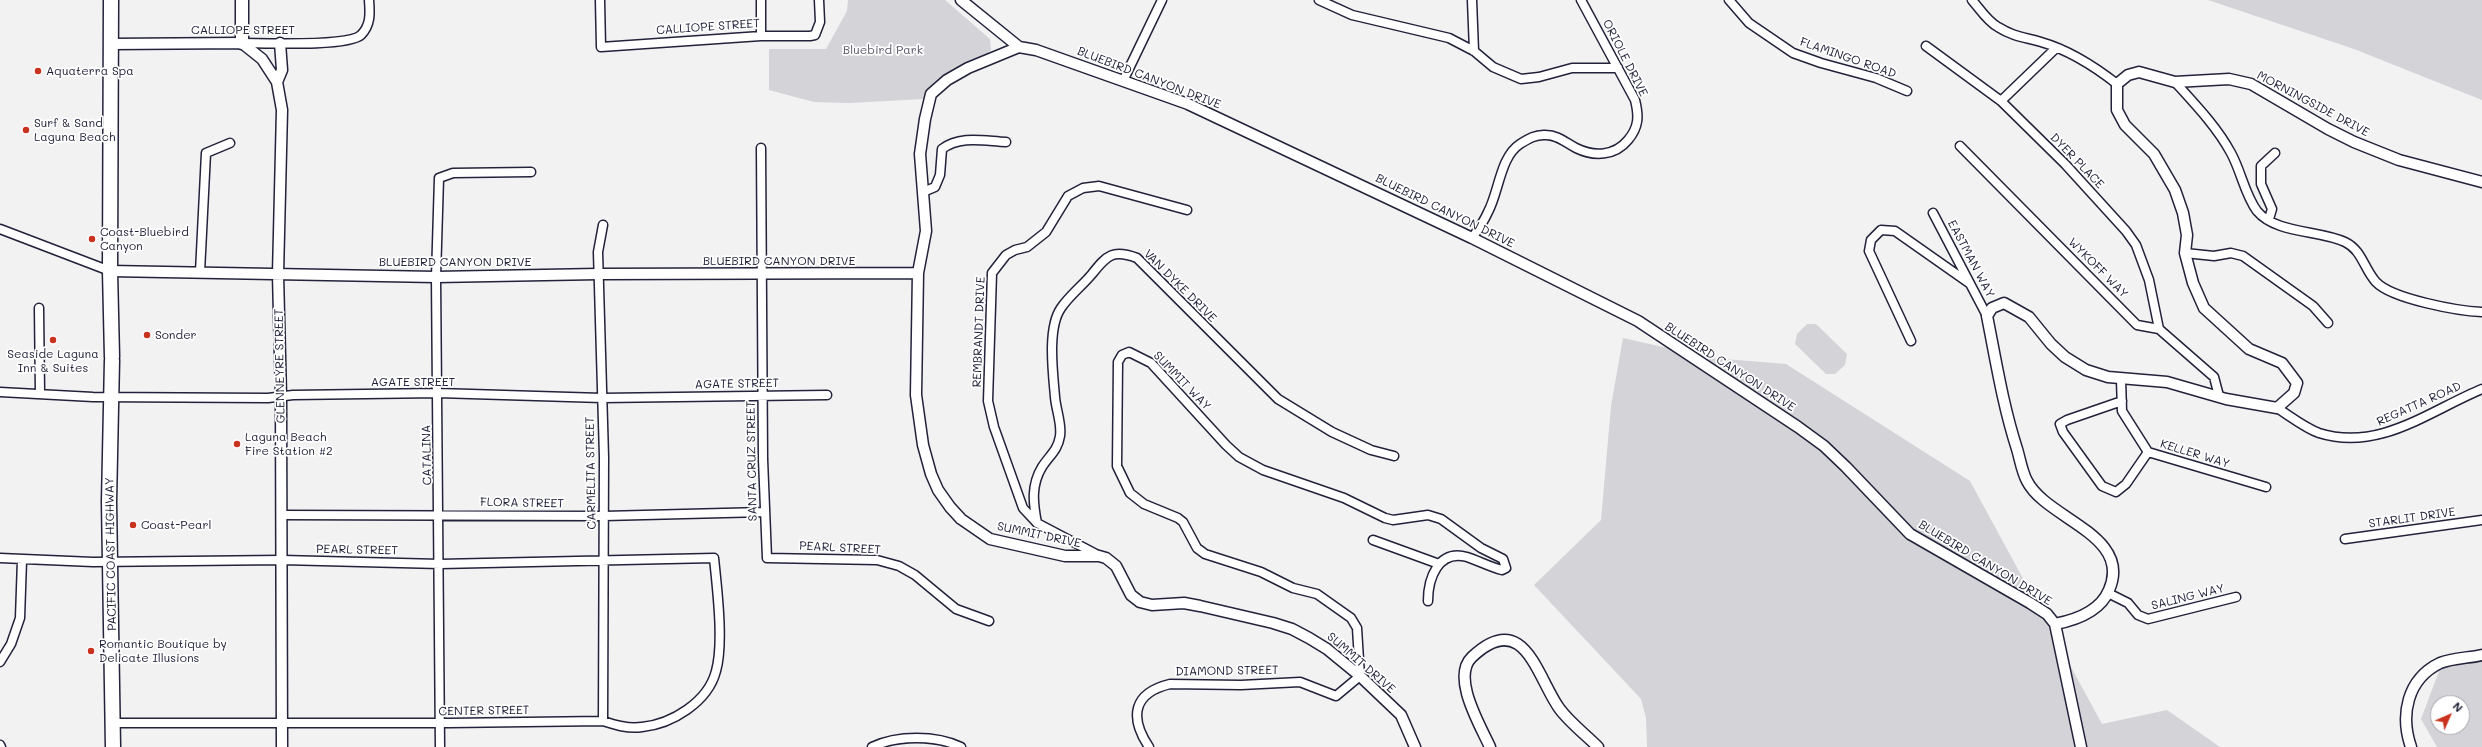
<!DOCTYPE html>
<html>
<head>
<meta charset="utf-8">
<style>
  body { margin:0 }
  #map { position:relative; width:2482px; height:747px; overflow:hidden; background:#f2f2f3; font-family:Mali,sans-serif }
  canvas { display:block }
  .north { position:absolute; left:2430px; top:695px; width:40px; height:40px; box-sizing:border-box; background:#fff; border:1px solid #a7a7b1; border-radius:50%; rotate:45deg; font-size:11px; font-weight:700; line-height:16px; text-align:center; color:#22223b }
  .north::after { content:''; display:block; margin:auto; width:14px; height:18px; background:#c8321e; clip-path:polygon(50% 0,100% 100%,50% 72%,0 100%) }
</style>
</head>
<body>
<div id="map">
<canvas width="2482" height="747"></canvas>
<div class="north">N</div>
</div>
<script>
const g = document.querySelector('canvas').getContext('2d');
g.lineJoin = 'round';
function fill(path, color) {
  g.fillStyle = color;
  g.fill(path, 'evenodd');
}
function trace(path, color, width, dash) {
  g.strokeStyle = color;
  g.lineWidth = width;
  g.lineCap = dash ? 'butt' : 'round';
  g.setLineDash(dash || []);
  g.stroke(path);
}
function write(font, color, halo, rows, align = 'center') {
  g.font = font + ' Mali,sans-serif';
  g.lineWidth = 3.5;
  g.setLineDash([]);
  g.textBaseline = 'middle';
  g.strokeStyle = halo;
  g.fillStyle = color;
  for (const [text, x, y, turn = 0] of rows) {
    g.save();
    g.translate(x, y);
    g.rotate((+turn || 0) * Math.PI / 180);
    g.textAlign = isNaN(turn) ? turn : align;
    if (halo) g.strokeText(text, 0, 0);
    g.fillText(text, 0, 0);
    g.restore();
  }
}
const green = new Path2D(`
  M848 0H945L990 39 991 50C983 60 969 62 958 67 943 76 934 85 924 99L849 103 814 102 769 90V49H826L847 11Z
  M2208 0H2482V100L2354 49Z
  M1807 324H1816L1847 354 1845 365 1835 374H1826L1795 344 1797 334Z
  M1623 338 1712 358 1786 364 1970 481 2102 724 2167 710 2220 747H1647L1646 718 1641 699 1534 585 1601 520 1611 406Z
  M2482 657V747H2437L2421 719 2441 666ZM2438 703H2462V727H2438Z`);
const minor = new Path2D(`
  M600 0 601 47 761 36H810L815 35 820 22 819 0
  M761 0V36
  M1319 0 1352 15 1449 38 1474 51 1493 67 1521 79 1539 77 1572 68H1618
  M1472 0 1474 51
  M1729 0 1749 23 1793 53 1821 63 1876 78 1907 91
  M1972 0C1980 9 1987 21 1998 27 2014 37 2024 37 2041 42 2069 50 2094 66 2117 84
  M242 43C263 43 348 47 361 35 371 25 370 13 369 0
  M1926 46 2001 101 2065 164 2126 231 2136 245 2149 280 2159 329
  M1123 81 1162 0
  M2175 82C2195 104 2217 127 2231 153 2241 171 2245 195 2257 211 2276 234 2320 230 2345 242 2362 250 2364 269 2376 282 2392 299 2458 311 2482 312
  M2001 101 2056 48
  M1960 146 2137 325 2159 329 2214 377 2219 396
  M761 148 763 459 767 558 877 560 899 566 915 575 956 609 989 621
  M923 192 935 187 940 175 942 149C960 135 984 141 1006 142
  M1933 213 1987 316
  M2269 219 2272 209 2261 184V166L2275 153
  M0 229 110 271
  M1472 238C1478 230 1484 221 1488 212 1499 192 1500 157 1520 144 1528 139 1536 134 1546 135 1558 135 1566 143 1576 148 1594 157 1615 156 1628 140 1639 127 1639 116 1635 100L1581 0
  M2185 253 2214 256 2231 253 2243 256 2313 306 2328 323
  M200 272 206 153 230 143
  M39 308 40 394
  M1911 341 1869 251 1871 240 1881 230 1895 231 1969 283
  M2121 379 2122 411 2148 452 2266 487
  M0 392 93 397 268 398 293 395 438 393 602 398 827 395
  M2122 401 2067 420 2060 424 2063 432 2102 486 2116 492 2126 484 2148 452
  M2277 408C2290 416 2305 428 2319 433 2379 452 2429 411 2482 389
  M281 515 604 516 764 512
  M1037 523C1033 503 1031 485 1042 467 1049 456 1058 450 1060 436 1062 424 1056 410 1055 397 1053 373 1047 328 1061 308 1070 295 1082 286 1092 274 1107 255 1113 249 1137 258L1278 399 1332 432 1371 450 1394 456
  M2345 539 2482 520
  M1373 540 1439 564
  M1098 555 1037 523 1023 508 994 427 988 401 992 273 1006 255 1015 250 1027 247 1046 232 1068 196 1083 188 1099 186 1187 210
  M0 558 93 562 282 560 440 564 714 558C717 588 724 643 716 671 708 702 672 724 642 727 628 729 615 725 603 721L449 723H114
  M2108 593 2128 603 2138 615 2148 619 2236 597
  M0 662 11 644 20 618 22 560
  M603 721 604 457 598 252 603 225
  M0 745 1 747
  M440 747 436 277 439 178 453 173 531 172
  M872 747C897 735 936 735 961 747
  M1149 747C1129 717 1133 693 1170 684L1241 685 1300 682 1336 696 1360 676 1357 628 1351 618 1317 594 1293 588 1261 572 1205 554 1197 548 1183 522 1178 518 1144 504 1130 493 1117 466 1118 362 1122 355 1129 352 1151 363 1226 445 1239 457 1263 470 1344 498 1385 518 1393 520 1428 515 1441 519 1481 548 1503 559 1506 568 1502 570C1490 567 1479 561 1467 557 1438 549 1428 579 1428 601`);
const tertiary = new Path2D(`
  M961 0 1019 47
  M111 44 242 43 262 59 277 82 282 110 278 274 281 397 282 747
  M277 82 282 70 280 43
  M110 271 436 277 598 274 918 273
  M2055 624C2076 620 2100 612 2109 590 2133 535 2046 519 2027 481 2022 472 2020 459 2017 449 2003 406 1996 361 1987 316L1992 308 2004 303 2029 317 2051 344 2065 357 2086 370 2108 377 2167 382 2226 399 2277 408 2294 393 2297 383 2282 363 2249 349 2204 308 2193 283 2185 253 2187 235 2183 213 2175 190 2154 154 2125 125 2117 110V84L2128 75 2139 72 2175 82 2229 79 2251 84 2328 129 2354 142 2399 160 2482 182
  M2055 624 2081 747
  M1415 747 1401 715 1360 676 1327 649 1309 638 1292 629 1273 623 1200 606 1184 603 1152 605 1140 602 1131 595 1116 566 1106 558 1099 556H1065L990 539 961 519 950 507 938 490 931 474 923 445 916 395 918 273 926 231 920 154 925 119 931 94 947 80 968 68 1019 47 1036 50 1188 104 1472 238 1638 321 1798 427 1824 446 1846 467 1910 534 2030 603 2047 614 2055 624
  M1490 747C1480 725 1451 677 1472 657 1524 608 1537 677 1559 708 1569 722 1585 734 1598 747
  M2411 747C2400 715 2407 679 2440 663 2452 658 2469 658 2482 655`);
const secondary = new Path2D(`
  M242 0V43`);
const trunk = new Path2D(`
  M111 0 110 271 112 357
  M112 360 109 502 113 747`);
const markers = [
  [38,71,4,"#c8321e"],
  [26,130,4,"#c8321e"],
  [92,239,4,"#c8321e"],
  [147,335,4,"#c8321e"],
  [53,340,4,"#c8321e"],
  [237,444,4,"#c8321e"],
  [133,525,4,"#c8321e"],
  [91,651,4,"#c8321e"]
];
const streetNames = [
  ["CALLIOPE STREET",708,27,-4],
  ["CALLIOPE STREET",243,30],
  ["ORIOLE DRIVE",1625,58,63],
  ["FLAMINGO ROAD",1848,58,19],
  ["BLUEBIRD CANYON DRIVE",1149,78,21],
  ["MORNINGSIDE DRIVE",2313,104,28],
  ["DYER PLACE",2077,161,46],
  ["BLUEBIRD CANYON DRIVE",1445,211,26],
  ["EASTMAN WAY",1971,259,62],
  ["BLUEBIRD CANYON DRIVE",779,261],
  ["BLUEBIRD CANYON DRIVE",455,262],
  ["WYKOFF WAY",2098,268,45],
  ["VAN DYKE DRIVE",1180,286,45],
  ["REMBRANDT DRIVE",979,332,-88],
  ["GLENNEYRE STREET",280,366,-91],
  ["BLUEBIRD CANYON DRIVE",1730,367,33],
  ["SUMMIT WAY",1182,381,46],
  ["AGATE STREET",413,382],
  ["AGATE STREET",737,384,-1],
  ["REGATTA ROAD",2419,404,-24],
  ["KELLER WAY",2195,454,17],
  ["CATALINA",427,455,-91],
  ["SANTA CRUZ STREET",752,461,-91],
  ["CARMELITA STREET",591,473,-91],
  ["FLORA STREET",522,503,1],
  ["STARLIT DRIVE",2412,518,-8],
  ["SUMMIT DRIVE",1039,535,12],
  ["PEARL STREET",840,548,3],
  ["PEARL STREET",357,550,1],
  ["PACIFIC COAST HIGHWAY",111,554,-91],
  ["BLUEBIRD CANYON DRIVE",1985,563,31],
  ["SALING WAY",2188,597,-14],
  ["SUMMIT DRIVE",1361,663,41],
  ["DIAMOND STREET",1227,671,-1],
  ["CENTER STREET",484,711,-1]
];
const parkNames = [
  ["Bluebird Park",883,50]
];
const poiNames = [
  ["Aquaterra Spa",46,71],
  ["Surf & Sand",34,123],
  ["Laguna Beach",34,137],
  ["Coast-Bluebird",100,232],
  ["Canyon",100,246],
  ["Sonder",155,335],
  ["Seaside Laguna",53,354,"center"],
  ["Inn & Suites",53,368,"center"],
  ["Laguna Beach",245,437],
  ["Fire Station #2",245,451],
  ["Coast-Pearl",141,525],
  ["Romantic Boutique by",99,644],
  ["Delicate Illusions",99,658]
];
fill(green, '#d3d3d8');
trace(minor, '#22223b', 11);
trace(tertiary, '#22223b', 13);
trace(secondary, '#22223b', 15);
trace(trunk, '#22223b', 17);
trace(minor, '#fff', 8);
trace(tertiary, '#fff', 10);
trace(secondary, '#fff', 12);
trace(trunk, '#fff', 14);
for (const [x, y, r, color] of markers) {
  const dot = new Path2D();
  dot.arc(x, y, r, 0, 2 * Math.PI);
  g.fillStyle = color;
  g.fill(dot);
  trace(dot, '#fff', 1.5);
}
write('12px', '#22223b', '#fff', streetNames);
write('12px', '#57576a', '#fff', parkNames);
write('12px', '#22223b', '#fff', poiNames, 'left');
</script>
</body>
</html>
